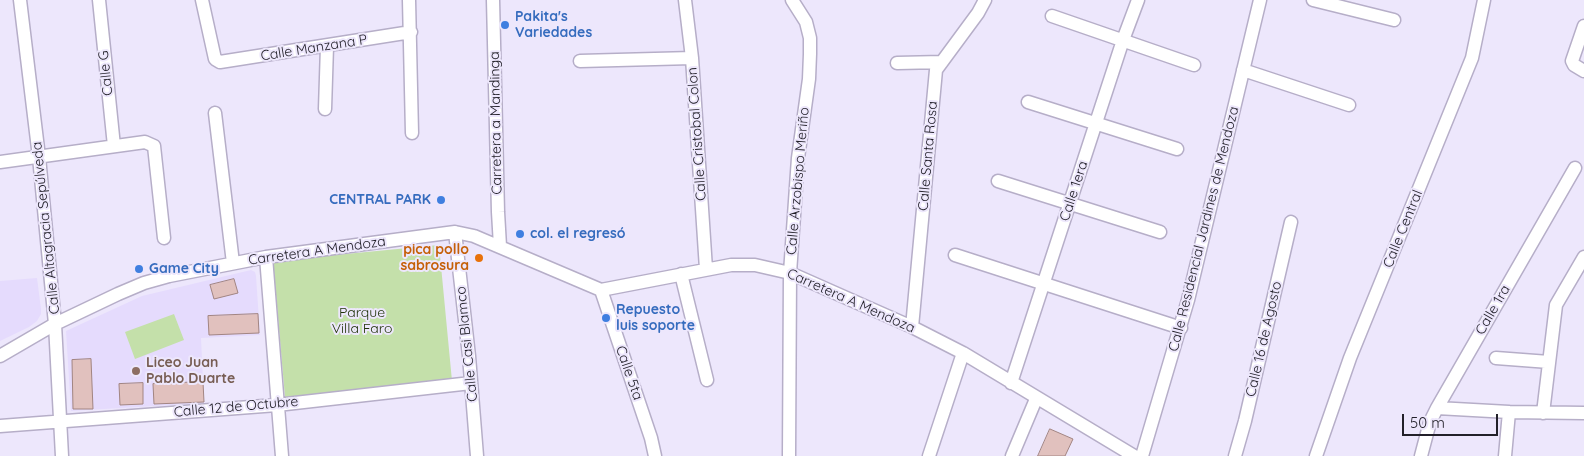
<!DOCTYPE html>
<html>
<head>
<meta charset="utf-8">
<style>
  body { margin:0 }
  #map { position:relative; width:1584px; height:456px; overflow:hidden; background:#ede7fc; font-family:Quicksand,sans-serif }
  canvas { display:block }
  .scale { position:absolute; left:1402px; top:414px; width:96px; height:22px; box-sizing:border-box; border:2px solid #222029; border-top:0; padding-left:6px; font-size:15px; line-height:18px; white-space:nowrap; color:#222029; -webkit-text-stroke:4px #ede7fc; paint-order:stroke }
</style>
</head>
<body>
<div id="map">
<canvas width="1584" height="456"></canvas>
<div class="scale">50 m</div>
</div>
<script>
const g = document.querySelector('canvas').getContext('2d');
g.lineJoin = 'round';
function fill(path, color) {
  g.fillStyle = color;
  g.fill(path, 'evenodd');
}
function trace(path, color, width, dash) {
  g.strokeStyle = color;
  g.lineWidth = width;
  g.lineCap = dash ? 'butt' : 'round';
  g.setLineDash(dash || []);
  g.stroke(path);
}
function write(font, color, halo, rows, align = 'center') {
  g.font = font + ' Quicksand,sans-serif';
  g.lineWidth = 4;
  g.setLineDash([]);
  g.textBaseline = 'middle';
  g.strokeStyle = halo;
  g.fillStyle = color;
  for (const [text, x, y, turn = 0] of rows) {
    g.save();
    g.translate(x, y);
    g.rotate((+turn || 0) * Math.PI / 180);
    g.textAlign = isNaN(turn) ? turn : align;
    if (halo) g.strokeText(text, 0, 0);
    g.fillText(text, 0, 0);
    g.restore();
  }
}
const built = new Path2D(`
  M251 270 255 272 256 276 260 335 201 338 204 403 71 411 66 331 142 296Z
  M37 278 41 309V314L37 321 29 327 0 341V281Z`);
const green = new Path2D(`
  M439 245 452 381 285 397 273 261Z
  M174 314 184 340 135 359 125 332Z`);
const building = new Path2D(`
  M234 279 238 293 214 299 210 285Z
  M258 314 259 333 209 335 208 316Z
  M91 359 93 409H73L72 360Z
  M203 382 204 402 154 404 153 384Z
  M143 383V404L120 405 119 384Z
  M1050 429 1073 439 1065 456H1038Z`);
const minor = new Path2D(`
  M20 0 39 157 55 324 62 456
  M99 0 114 146
  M202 0 215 59 220 62 411 32
  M409 0 412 133
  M493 0 498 212 500 246
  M685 0 692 58 706 269
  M1313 0 1394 20
  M1052 16 1194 65
  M1584 26 1572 61 1574 65 1584 71
  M580 61 692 58
  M897 63 942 62
  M1243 70 1349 105
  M1028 102 1177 149
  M325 109 327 46
  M215 113 233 263
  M0 162 145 142 154 146 164 238
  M998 181 1160 232
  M455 232 469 356 477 456
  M955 255 1181 328
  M266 257 282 456
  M681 274 707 380
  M601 290 651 438 655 456
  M912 327 936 70 978 13 985 0
  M0 356 55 324 118 294 144 283 169 276 266 257 455 232 474 236 601 290 731 265H755L790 273 912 327 963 353 1134 456
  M1496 358 1549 362
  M1011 383 1123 40 1138 0
  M1437 408 1509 412 1584 413
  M1543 413 1556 305 1584 257
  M0 426 277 405 471 383
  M789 456 790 273 798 158 809 79 810 54V38L806 22 792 0
  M929 456 963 353
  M1012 456 1036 399
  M1142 456 1188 300 1260 0
  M1235 456 1245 421 1291 222
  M1316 456 1350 358 1472 58 1484 0
  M1421 456 1430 422 1437 408 1575 168
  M1505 456 1509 412`);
const markers = [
  [505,25,5,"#3f7fe0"],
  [441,200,5,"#3f7fe0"],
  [520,234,5,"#3f7fe0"],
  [479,258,5,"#e8710a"],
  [139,269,5,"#3f7fe0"],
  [606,318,5,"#3f7fe0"],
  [136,371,5,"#8d6e63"]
];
const shopNames = [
  ["Pakita's",515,17],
  ["Variedades",515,33],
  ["CENTRAL PARK",431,200,"right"],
  ["col. el regresó",530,234],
  ["Game City",149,269],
  ["Repuesto",616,310],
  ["luis soporte",616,326]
];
const streetNames = [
  ["Calle Manzana P",314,48,-9],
  ["Calle G",106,73,-96],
  ["Carretera a Mandinga",496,123,-91],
  ["Calle Cristobal Colon",697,134,-94],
  ["Calle Santa Rosa",928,156,-85],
  ["Calle Arzobispo Meriño",798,181,-85],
  ["Calle 1era",1074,191,-72],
  ["Calle Altagracia Sepúlveda",46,228,-96],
  ["Calle Residencial Jardines de Mendoza",1204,229,-76],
  ["Calle Central",1403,229,-68],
  ["Carretera A Mendoza",317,251,-8],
  ["Carretera A Mendoza",851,301,24],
  ["Calle 1ra",1493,310,-60],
  ["Calle 16 de Agosto",1264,339,-77],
  ["Calle Casi Blamco",467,344,-96],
  ["Calle 5ta",629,373,71],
  ["Calle 12 de Octubre",236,407,-5]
];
const foodNames = [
  ["pica pollo",469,250],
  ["sabrosura",469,266]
];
const parkNames = [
  ["Parque",362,313],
  ["Villa Faro",362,329]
];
const educationNames = [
  ["Liceo Juan",146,363],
  ["Pablo Duarte",146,379]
];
fill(built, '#e5dbfd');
fill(green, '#c4e0aa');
fill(building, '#e1c1be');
trace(building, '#a28582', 1);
trace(minor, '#b6aec8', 15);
trace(minor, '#fff', 12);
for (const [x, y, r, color] of markers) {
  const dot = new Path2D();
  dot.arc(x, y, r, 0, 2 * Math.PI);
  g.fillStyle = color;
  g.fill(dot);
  trace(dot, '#ede7fc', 2);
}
write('bold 14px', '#366cbe', '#ede7fc', shopNames, 'left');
write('14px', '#222029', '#ede7fc', streetNames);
write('bold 14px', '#c56008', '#ede7fc', foodNames, 'right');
write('14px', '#203309', '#ede7fc', parkNames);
write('bold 14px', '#785e54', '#ede7fc', educationNames, 'left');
</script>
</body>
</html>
